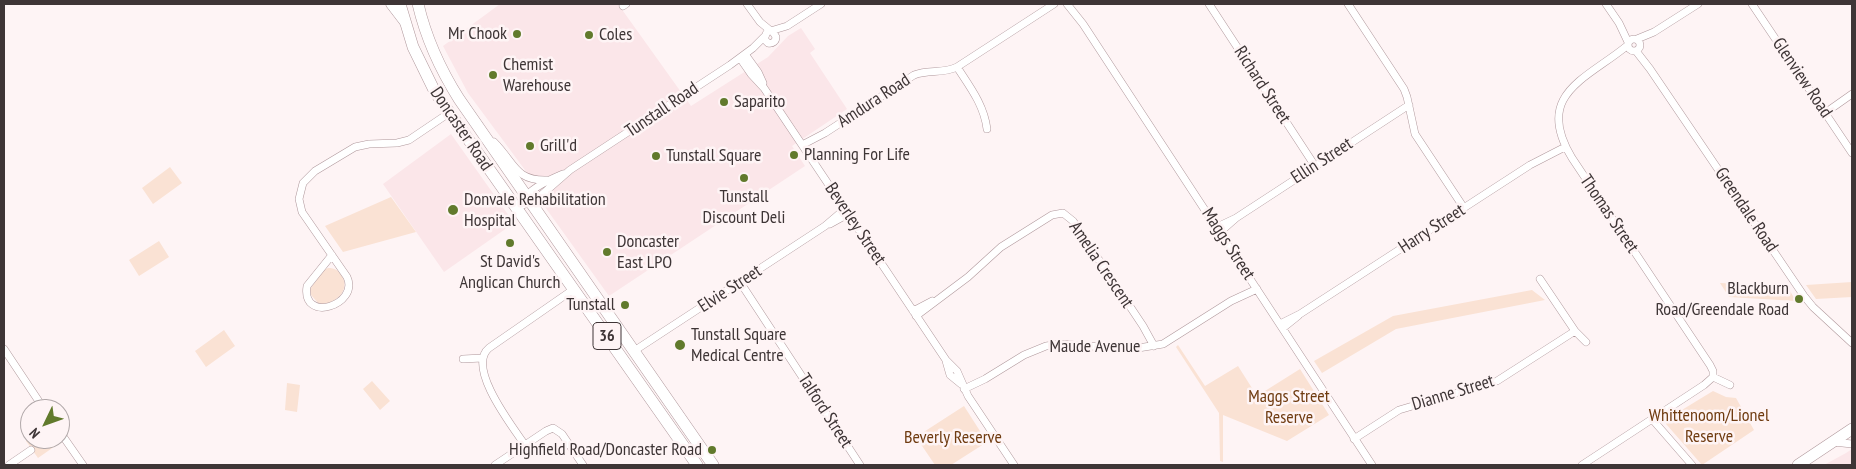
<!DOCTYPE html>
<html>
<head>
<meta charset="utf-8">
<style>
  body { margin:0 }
  #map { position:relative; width:1856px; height:469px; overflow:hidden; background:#fef4f5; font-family:"PT Sans Narrow",sans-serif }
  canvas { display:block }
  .frame { position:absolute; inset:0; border:5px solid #3e3536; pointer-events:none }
  .north { position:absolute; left:20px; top:399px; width:50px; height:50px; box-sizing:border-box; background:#fef4f5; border:1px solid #b1a8a9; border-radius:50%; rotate:228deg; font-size:14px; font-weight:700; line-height:20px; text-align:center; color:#3e3536 }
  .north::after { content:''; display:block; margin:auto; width:18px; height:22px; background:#617a2c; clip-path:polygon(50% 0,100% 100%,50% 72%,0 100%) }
</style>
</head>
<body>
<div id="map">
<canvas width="1856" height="469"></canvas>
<div class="frame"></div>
<div class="north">N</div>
</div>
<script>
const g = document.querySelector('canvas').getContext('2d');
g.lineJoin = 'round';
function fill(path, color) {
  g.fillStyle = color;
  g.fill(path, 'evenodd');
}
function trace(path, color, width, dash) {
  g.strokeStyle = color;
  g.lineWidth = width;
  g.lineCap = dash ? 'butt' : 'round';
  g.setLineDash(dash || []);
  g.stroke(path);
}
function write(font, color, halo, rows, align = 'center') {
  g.font = font + ' "PT Sans Narrow",sans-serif';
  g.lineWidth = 5;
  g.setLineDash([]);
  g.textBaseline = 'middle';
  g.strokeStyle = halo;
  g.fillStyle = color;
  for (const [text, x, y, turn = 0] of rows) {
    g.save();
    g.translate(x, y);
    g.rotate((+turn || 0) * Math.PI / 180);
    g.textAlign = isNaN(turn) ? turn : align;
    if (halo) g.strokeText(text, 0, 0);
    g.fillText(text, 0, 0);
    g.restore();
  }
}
const built = new Path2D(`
  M500 4H618L691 106 768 57 788 36 801 28 815 49 810 53 847 109 792 146 805 166 609 296 545 207 546 201 525 170 468 93 443 46Z
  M451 134 514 223 444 272 383 184Z
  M1852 449V465H1824L1846 453Z`);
const green = new Path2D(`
  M170 167 182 183 153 204 142 188Z
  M391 197 416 232 343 252 325 226Z
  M159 241 169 257 139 276 129 260Z
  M328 268C335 268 338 270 342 276 351 291 334 305 319 304L311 295 310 289 324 270Z
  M1852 282V297L1816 299 1806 285Z
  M1720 283 1787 286 1796 301 1729 297Z
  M1532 290 1545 300 1396 329 1322 373 1314 361 1393 316Z
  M224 330 235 346 206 367 195 351Z
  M1178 345 1205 386 1238 366 1257 396 1300 369 1329 415 1287 441 1223 415V462L1220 461 1219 413 1176 347Z
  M372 381 390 401 380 410 363 389Z
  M287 383 300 385 297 412 285 410Z
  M1713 391 1726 397 1736 398 1754 430 1702 465 1666 424 1667 419Z
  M964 406 987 442 951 465H935L916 437Z
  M30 438 52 439 58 444 38 458 26 441Z`);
const street = new Path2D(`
  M747 4 760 22 771 31
  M1067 4 1083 24 1372 465
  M1209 4 1315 166
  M1348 4 1404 89 1407 97 1415 134 1464 208
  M1606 4 1619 23 1628 42
  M1752 4 1852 153
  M623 6 626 4
  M773 32 776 37C776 41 773 44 768 43L764 39 767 32 787 26 821 4
  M1628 45a6 6 0 1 1 12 0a6 6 0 1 1-12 0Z
  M1637 39 1654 32 1698 4
  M1628 45C1587 79 1533 94 1572 158L1710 365 1713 371V377
  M1636 51 1650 69 1804 296 1813 307 1852 343
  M745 54 758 72 763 83
  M740 58 751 74 764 88 946 360 957 371 968 396 1014 465
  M957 67C970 87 984 105 987 129
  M1825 113 1852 94
  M494 142C515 163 515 181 547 180
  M802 145 825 133 914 75C928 69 943 74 957 67L1054 4
  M524 198C535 186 549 180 563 174
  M516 208 538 198 570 170 730 65 753 48 764 37
  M830 224 848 214
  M1217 227 1236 218
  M1220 232 1236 218 1409 105
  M332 255 307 286C301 324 360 305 347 277L302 212 299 199 303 183 315 171 355 147 369 144 397 143 409 140 449 113
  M1540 279 1575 331 1586 342
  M740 282 860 465
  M913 311 932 301
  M916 316 968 277 1001 247 1052 215 1063 213 1073 221 1143 326 1154 346
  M1280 324 1300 314 1530 165 1565 147
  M1283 328 1298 316
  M4 349 44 409
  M634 351 825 226 845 209
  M463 359 482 358
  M946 361 950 375 961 384
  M1713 377 1730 385
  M964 389 985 379 1024 355 1046 346 1060 344 1132 349 1163 344 1231 301 1257 289
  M1652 419 1692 465
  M60 432 83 465
  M1354 439 1399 410 1497 381 1575 331
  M1833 442 1852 444
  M525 445C512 426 466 367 489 348L574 289
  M9 465 31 450
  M495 465 546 431 553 428 562 434 583 465
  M1582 465 1704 385 1713 377`);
const secondary = new Path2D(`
  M391 4 404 21`);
const primary = new Path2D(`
  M400 4 413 47 435 92 697 465
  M418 4C426 38 440 69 459 99L713 465
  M1798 465 1852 429`);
const markers = [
  [517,34,5,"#617a2c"],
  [589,35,5,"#617a2c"],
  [493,75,5,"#617a2c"],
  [724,102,5,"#617a2c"],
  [530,146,5,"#617a2c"],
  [794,155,5,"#617a2c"],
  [656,156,5,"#617a2c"],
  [744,178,5,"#617a2c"],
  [453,210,6,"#617a2c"],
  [510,243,5,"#617a2c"],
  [607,252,5,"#617a2c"],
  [1799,299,5,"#617a2c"],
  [625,305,5,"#617a2c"],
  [680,345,6,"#617a2c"],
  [712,450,5,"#617a2c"]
];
const shields = [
  [607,336,28]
];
const shieldNames = [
  ["36",607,336]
];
const poiNames = [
  ["Mr Chook",507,34,"right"],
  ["Coles",599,35],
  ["Chemist",503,65],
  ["Warehouse",503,86],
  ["Saparito",734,102],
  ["Grill'd",540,146],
  ["Planning For Life",804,155],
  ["Tunstall Square",666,156],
  ["Tunstall",744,197,"center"],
  ["Discount Deli",744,218,"center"],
  ["Donvale Rehabilitation",464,200],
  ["Hospital",464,221],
  ["Doncaster",617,242],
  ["East LPO",617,263],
  ["St David's",510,262,"center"],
  ["Anglican Church",510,283,"center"],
  ["Blackburn",1789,289,"right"],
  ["Road/Greendale Road",1789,310,"right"],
  ["Tunstall",615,305,"right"],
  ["Tunstall Square",691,335],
  ["Medical Centre",691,356],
  ["Highfield Road/Doncaster Road",702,450,"right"]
];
const streetNames = [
  ["Glenview Road",1802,78,56],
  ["Richard Street",1262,85,57],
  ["Amdura Road",874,101,-33],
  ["Tunstall Road",662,110,-34],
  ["Doncaster Road",461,129,56],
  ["Ellin Street",1322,161,-33],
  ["Greendale Road",1746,210,56],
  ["Thomas Street",1609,214,56],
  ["Beverley Street",855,224,56],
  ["Harry Street",1432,229,-33],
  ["Maggs Street",1228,244,57],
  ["Amelia Crescent",1101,265,56],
  ["Elvie Street",730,289,-33],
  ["Maude Avenue",1095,347],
  ["Dianne Street",1453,393,-17],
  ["Talford Street",825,411,57]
];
const parkNames = [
  ["Maggs Street",1289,397],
  ["Reserve",1289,418],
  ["Whittenoom/Lionel",1709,416],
  ["Reserve",1709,437],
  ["Beverly Reserve",953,438]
];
fill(built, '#fbe6e9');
fill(green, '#fae2d4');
trace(street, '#af979b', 8);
trace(secondary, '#af979b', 11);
trace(primary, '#af979b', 12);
trace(street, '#fff', 7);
trace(secondary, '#fff', 10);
trace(primary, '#fff', 11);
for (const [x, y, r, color] of markers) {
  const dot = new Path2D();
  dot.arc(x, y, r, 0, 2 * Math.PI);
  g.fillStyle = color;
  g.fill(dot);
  trace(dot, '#fef4f5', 2);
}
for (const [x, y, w] of shields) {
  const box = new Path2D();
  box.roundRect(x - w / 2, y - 13.5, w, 27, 4);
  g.fillStyle = '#fef4f5';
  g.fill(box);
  trace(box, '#3e3536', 1);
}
write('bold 16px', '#3e3536', null, shieldNames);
write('18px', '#3e3536', '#fef4f5', poiNames, 'left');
write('18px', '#3e3536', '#fef4f5', streetNames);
write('18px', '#6f3b10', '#fef4f5', parkNames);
</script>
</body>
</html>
